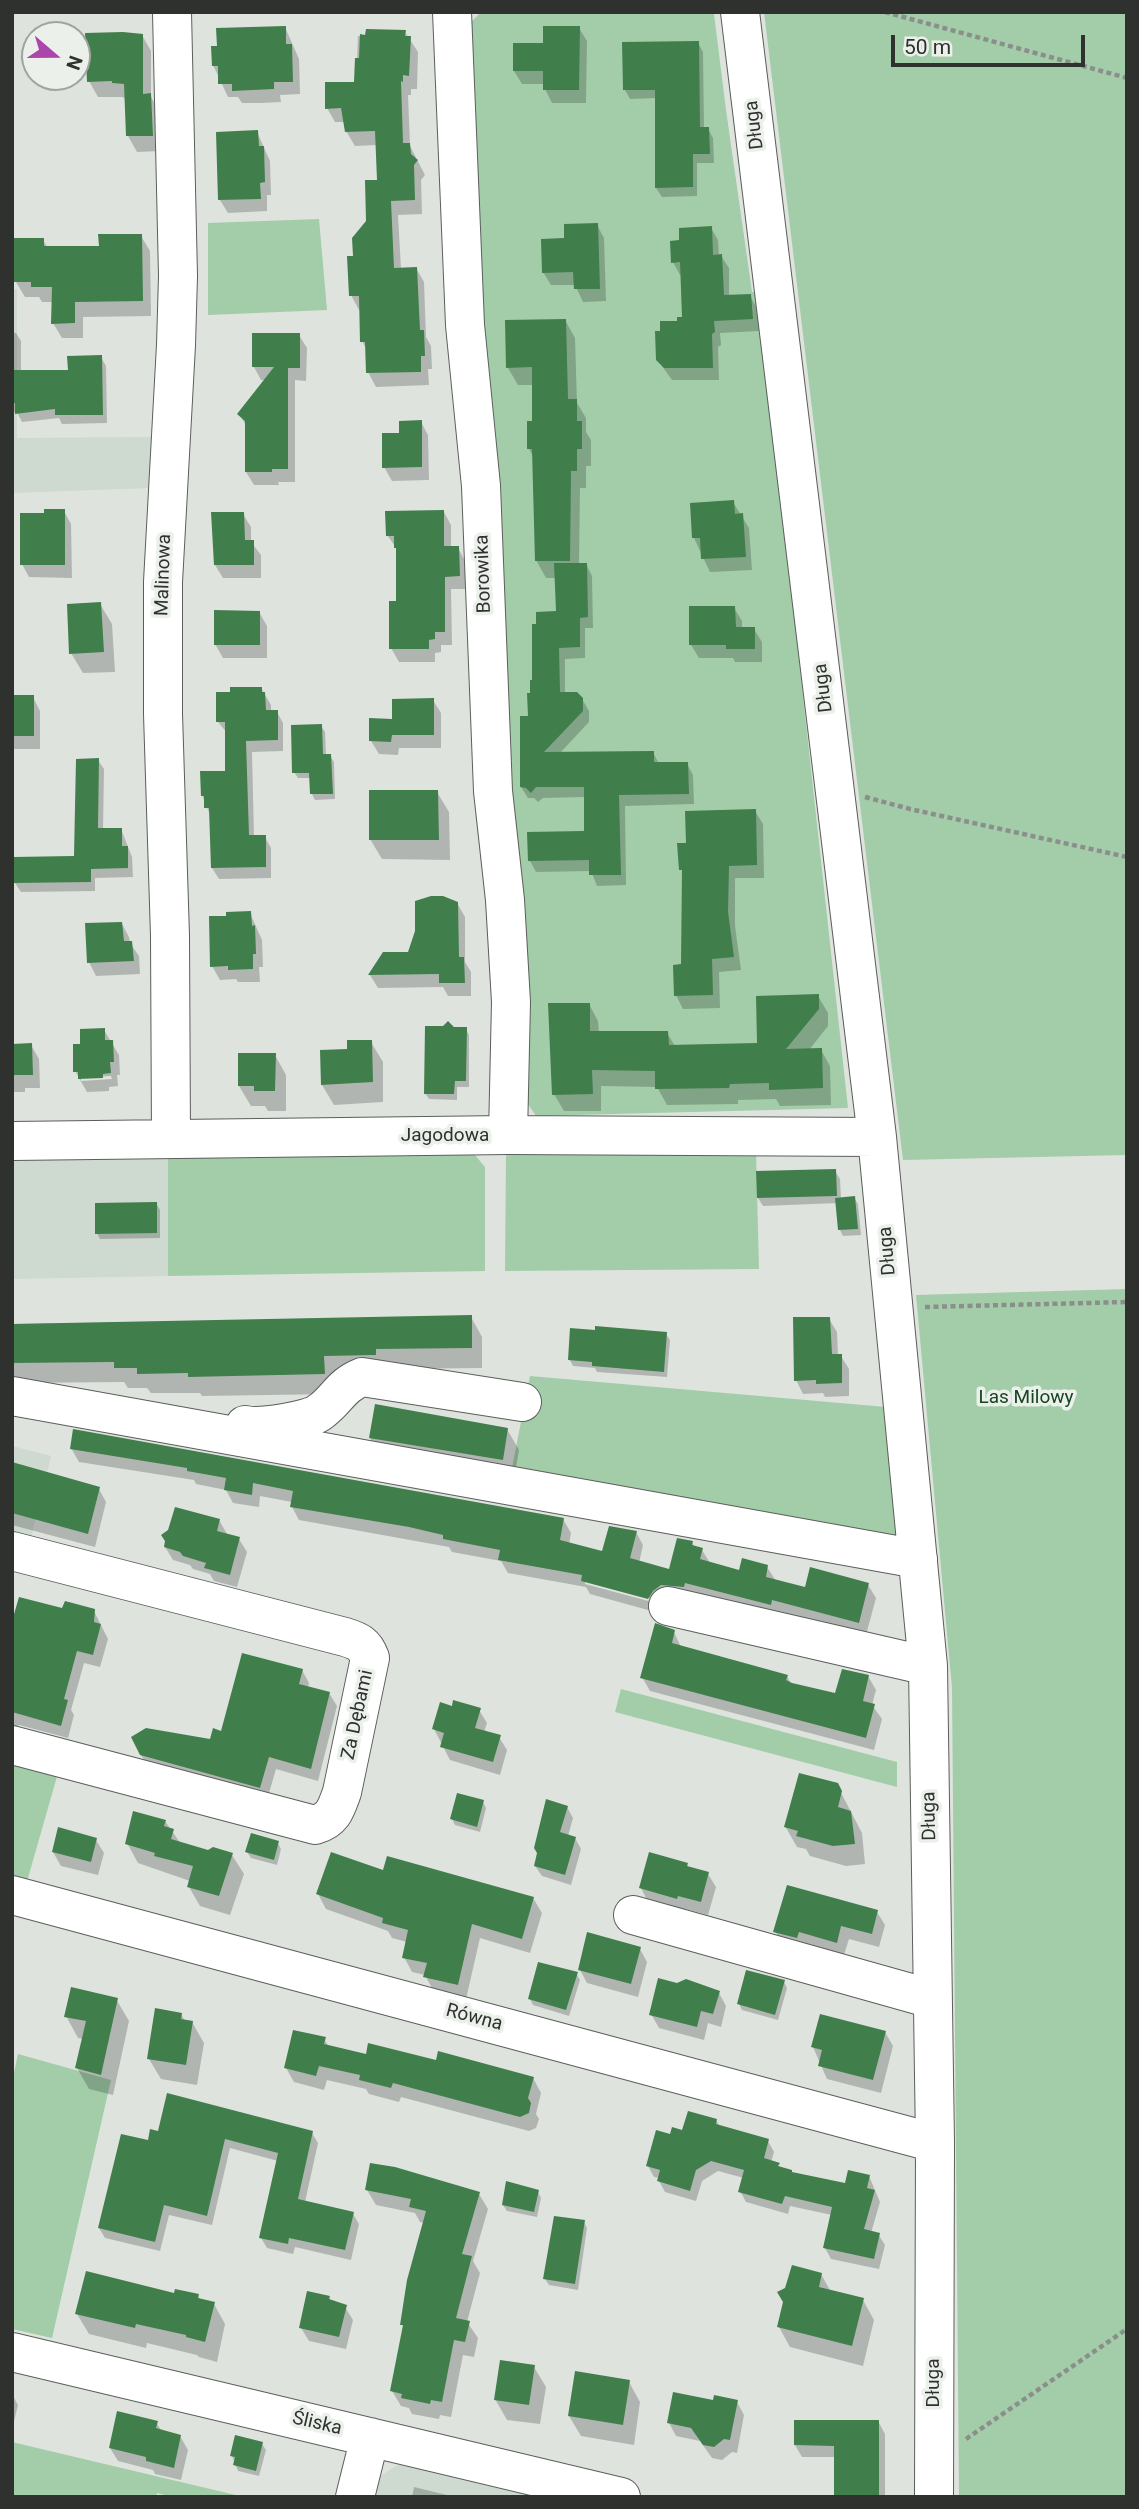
<!DOCTYPE html>
<html>
<head>
<meta charset="utf-8">
<style>
  body { margin:0 }
  #map { position:relative; width:1139px; height:2509px; overflow:hidden; background:#dee3de; font-family:Roboto,sans-serif }
  canvas { display:block }
  .frame { position:absolute; inset:0; border:14px solid #2f312f; pointer-events:none }
  .north { position:absolute; left:21px; top:21px; width:70px; height:70px; box-sizing:border-box; background:#ebf0eb; border:2px solid #a0a4a0; border-radius:50%; rotate:110deg; font-size:19px; font-weight:700; line-height:28px; text-align:center; color:#2f312f }
  .north::after { content:''; display:block; margin:auto; width:24px; height:32px; background:#ab46aa; clip-path:polygon(50% 0,100% 100%,50% 72%,0 100%) }
  .scale { position:absolute; left:891px; top:35px; width:194px; height:32px; box-sizing:border-box; border:4px solid #2f312f; border-top:0; padding-left:9px; font-size:21px; line-height:24px; white-space:nowrap; color:#2f312f; -webkit-text-stroke:5px #ebf0eb; paint-order:stroke }
</style>
</head>
<body>
<div id="map">
<canvas width="1139" height="2509"></canvas>
<div class="frame"></div>
<div class="north">N</div>
<div class="scale">50 m</div>
</div>
<script>
const g = document.querySelector('canvas').getContext('2d');
g.lineJoin = 'round';
function fill(path, color) {
  g.fillStyle = color;
  g.fill(path, 'evenodd');
}
function trace(path, color, width, dash) {
  g.strokeStyle = color;
  g.lineWidth = width;
  g.lineCap = dash ? 'butt' : 'round';
  g.setLineDash(dash || []);
  g.stroke(path);
}
function write(font, color, halo, rows, align = 'center') {
  g.font = font + ' Roboto,sans-serif';
  g.lineWidth = 7;
  g.setLineDash([]);
  g.textBaseline = 'middle';
  g.strokeStyle = halo;
  g.fillStyle = color;
  for (const [text, x, y, turn = 0] of rows) {
    g.save();
    g.translate(x, y);
    g.rotate((+turn || 0) * Math.PI / 180);
    g.textAlign = isNaN(turn) ? turn : align;
    if (halo) g.strokeText(text, 0, 0);
    g.fillText(text, 0, 0);
    g.restore();
  }
}
const built = new Path2D(`
  M12 289H17V438L151 437 149 488 12 493Z
  M168 1156V1276L12 1279V1160Z
  M12 1446 51 1456 31 1538 12 1533Z
  M401 2463 548 2497H374L377 2478Z`);
const green = new Path2D(`
  M481 12 714 14 726 110 752 292 759 293 848 1108 536 1116 526 1101 531 1001 518 896 473 214 470 23Z
  M764 12H1127V1155L903 1160Z
  M319 219 327 310 208 315V223Z
  M756 1151 759 1269 505 1271 506 1153Z
  M475 1155 485 1167V1271L168 1276V1156Z
  M1127 1289V2497H959L952 1688 916 1295Z
  M530 1376 886 1407 903 1547 510 1478Z
  M621 1689 897 1762V1787L615 1712Z
  M12 1753 60 1766 26 1885 12 1881Z
  M18 2054 111 2080 52 2338 12 2329V2082Z
  M12 2442 244 2497H172L157 2493 156 2497H12Z`);
const shadow = new Path2D(`
  M285 27 299 59 300 94 280 95 281 102 261 103H242L238 97H228L213 65Z
  M579 28 587 41 586 103H552L545 89V84H522L514 71 545 45Z
  M405 32 418 52 417 89H411V95H408L410 146 425 175 421 180 422 214 398 215 401 269 416 268 424 282 426 337 431 346 432 369H428L429 385 376 387 368 372 367 350 362 341 361 309 359 310 351 295 354 257 368 222 379 182 377 145 355 146 346 131 345 122H335L327 108 356 84 358 36Z
  M142 35 151 51V97L159 111 161 151 137 152 128 136 126 99 122 97H98L89 81Z
  M698 43 703 52 704 129H708L713 138 714 163H697V196L662 197 656 188 657 98 630 99 625 90Z
  M257 132 270 161 271 195H267V211L228 213 220 200Z
  M597 225 604 238 606 301 583 302 575 285H551L543 272 566 240Z
  M711 228 718 240 719 256H721L729 268V296H750L757 308 759 331 720 333 721 345 718 347 719 380H672L657 359 678 322 684 318 683 274 680 275 673 262 681 242Z
  M141 236 150 251 151 316 83 317V338H62L53 323V302H42L39 297H25L16 282 43 240 48 248H100Z
  M565 320 575 338 577 403 586 418V432L591 440V466H586V488H580L579 565 586 564 592 576 593 628H585V658L565 659V694L582 699 589 711V722L559 754 653 752 659 764H687L693 775 694 804 625 806 626 885 597 886 591 871 536 872 530 861 586 833V797L543 798 538 802 534 798H528L521 787 530 718 558 613 556 578H546L536 560 534 458 529 449 534 423V385H518L508 368Z
  M12 333H16L21 341V372L69 371 101 357 106 366 107 423 62 424 59 418 22 422 17 412H12Z
  M299 335 307 348 306 381 295 380V482H278L279 485H254L246 472 247 427 239 414 266 380H261L254 367Z
  M421 422 428 435 429 480 392 481 384 467 400 435Z
  M733 502 749 528 752 570 710 572 694 538Z
  M64 511 71 524 72 578 29 577 22 564 46 515Z
  M444 512 451 525V548H458L465 561 466 589H451L452 645H441V652L435 653V662H399L391 648 398 603 397 549 387 535Z
  M243 514 251 527V542L261 555V578H223L215 565Z
  M100 604 112 624 115 672 83 673 71 653Z
  M734 608 742 621V629H754L762 642V662H735L733 658H699L691 645Z
  M259 612 267 626V658H223L215 644Z
  M261 688 271 705V712H277L283 723V751L252 752 254 837H265L271 848V878L219 879 212 868 211 817 202 795 227 773V733L218 722Z
  M12 697H33L40 711V749H12Z
  M433 700 441 713V748H399L398 755 379 754 371 741Z
  M321 726 325 732 326 756H330L334 762 335 799 315 800 312 794 311 778H298L294 772Z
  M98 760 104 769 103 830 121 829 132 857 133 877 95 878V891L21 892 15 883 76 858Z
  M437 792 449 812 450 860 382 859 370 839Z
  M755 811 763 824 764 878H735V926L741 970 719 972 720 1008 683 1009 676 995 683 966 684 874 681 869 688 845Z
  M457 903 465 917V962L471 972V996H448L443 987 378 988 370 975 384 954H409Z
  M250 913 262 940 263 967H259L260 982H238L236 979 220 980 212 966 228 917Z
  M122 924 129 937 130 943 139 956 140 974 96 976 89 962Z
  M818 996 828 1013V1026L809 1050H821L830 1066 831 1105 780 1106 776 1099 738 1100V1104L667 1105 657 1087 601 1086V1111H564L554 1094 589 1004 598 1021 599 1033H667L675 1046 759 1045Z
  M453 1029H466L469 1035V1087H457V1100L429 1099 425 1093Z
  M104 1030 119 1055 120 1075H117L118 1086 109 1087V1091L87 1092 75 1071 82 1046ZM111 1076 112 1079 81 1081V1077Z
  M371 1042 383 1062V1102L334 1105 322 1085 349 1051Z
  M31 1045 39 1059 40 1088H25V1092H12V1046Z
  M275 1055 286 1075V1111H268L265 1106H251L239 1086Z
  M835 1171 840 1179 841 1199 854 1198 858 1204 861 1235 843 1236 840 1230 838 1203 763 1206 758 1198Z
  M156 1203 160 1210V1238L100 1239 97 1233Z
  M471 1317 482 1337V1368L386 1369 335 1394 202 1396 200 1393H151L147 1388H128L124 1382 12 1383V1324Z
  M829 1319 837 1332 838 1356H841L849 1369V1396L825 1397 823 1393 803 1394 796 1380Z
  M666 1334 670 1340 667 1377 597 1372 595 1368 573 1366 570 1360Z
  M507 1429 519 1450 514 1480 382 1458 370 1438Z
  M71 1448 563 1519 571 1533 569 1544 603 1553 636 1532 643 1545 639 1563 670 1571 692 1542 695 1548 702 1550 710 1563 740 1572 767 1567 776 1581 806 1590 868 1585 876 1598 866 1635 655 1612 590 1594 586 1587 508 1573 501 1561 452 1552 449 1547 299 1520 292 1507V1502L260 1496 259 1507 233 1503 226 1490 196 1484 194 1480 79 1462ZM585 1580 657 1600 656 1603 585 1584Z
  M12 1464 99 1489 106 1502 95 1547 12 1525Z
  M219 1520 227 1534 239 1539 247 1552 237 1587 214 1581 210 1574 193 1569 190 1565 173 1560 165 1547Z
  M63 1611H94L108 1639 100 1667 84 1663 71 1710 74 1715 68 1738 19 1725 12 1728V1645Z
  M674 1632 681 1647 787 1676 791 1684 836 1695 868 1676 876 1690 872 1705 882 1719 874 1750 650 1691 642 1677Z
  M302 1670 309 1683 308 1688 329 1693 337 1706 318 1781 276 1769 267 1800 149 1768 141 1755 211 1741Z
  M453 1708 479 1710 487 1723 484 1732 499 1737 507 1750 500 1775 450 1760 434 1729Z
  M837 1785 862 1833 865 1864 846 1866 810 1856 806 1849 797 1847 785 1826Z
  M483 1802 486 1808 480 1832 455 1825 452 1819Z
  M567 1807 573 1818 568 1836 575 1838 581 1849 571 1885 542 1876 535 1866Z
  M165 1821 181 1844 209 1851 232 1855 244 1874 230 1915 200 1906 189 1887 190 1881 138 1863 127 1843Z
  M96 1840 104 1853 98 1875 61 1866 53 1852Z
  M278 1843 281 1849 277 1865 251 1858 247 1852Z
  M687 1864 689 1869 708 1874 716 1887 708 1915 686 1909 685 1912 648 1902 641 1888Z
  M385 1872 533 1898 542 1913 530 1953 480 1938 466 1999 434 1992 425 1975 412 1972 404 1957 407 1942 392 1938 388 1931 326 1909 318 1894Z
  M877 1912 885 1925 879 1947 849 1939 844 1955 783 1945 775 1931Z
  M640 1949 647 1962 638 1997 587 1983 580 1970Z
  M576 1973 580 1980 569 2016 533 2005 530 1999Z
  M784 1982 787 1988 778 2020 742 2010 739 2004Z
  M719 1993 726 2006 721 2027 708 2023 704 2040 659 2028 651 2014Z
  M116 1999 129 2021 113 2095 89 2089 77 2068 83 2039 78 2038 66 2016Z
  M181 2014 185 2021 192 2022 204 2043 197 2085 161 2079 149 2059Z
  M885 2032 893 2046 881 2093 827 2079 813 2047Z
  M324 2039 329 2047 367 2056 437 2062 533 2078 541 2093 536 2114 539 2119 536 2128 529 2131 401 2097 399 2102 369 2094 366 2089 327 2080 324 2090 294 2082 286 2068Z
  M716 2120 720 2127 768 2141 774 2152 771 2162 792 2174 847 2185 869 2176 880 2202 871 2233 878 2234 885 2245 879 2269 831 2259 825 2248 832 2215 790 2206 788 2214 746 2202 740 2191 744 2178 718 2171 702 2181 696 2201 665 2192 659 2181V2178L654 2177 648 2166 671 2136Z
  M312 2133 318 2143 305 2202 353 2214 359 2224 351 2260 295 2247 293 2254 267 2248 261 2238 278 2161 230 2148 212 2225 169 2215 160 2251 105 2238 99 2228 149 2142Z
  M367 2190 479 2194 488 2209 473 2261 480 2273 467 2322 478 2338 474 2357 463 2355 451 2417 440 2415 439 2419 412 2414 409 2408 401 2406 392 2391 404 2329 402 2324 425 2223 420 2222 415 2213 376 2205Z
  M538 2192 541 2198 537 2217 507 2211 503 2205Z
  M584 2222 587 2228 578 2290 549 2285 545 2279Z
  M821 2274 831 2292 863 2300 874 2320 863 2366 790 2347 779 2327Z
  M176 2295 198 2296 201 2301 214 2304 225 2324 217 2362 199 2357 197 2355 147 2343 146 2348 89 2334 77 2314Z
  M329 2297 331 2302 345 2307 353 2320 346 2349 309 2341 301 2328Z
  M534 2367 546 2387 540 2424 507 2420 495 2399Z
  M629 2382 640 2402 634 2445 581 2436 569 2416Z
  M12 2394 18 2405 12 2430Z
  M715 2402H737L744 2415 737 2453 732 2452 722 2460 712 2458 700 2441 676 2436 669 2423Z
  M878 2421 885 2434V2497H835V2457H802L795 2445Z
  M156 2422 162 2432 180 2436 188 2450 181 2480 155 2474 153 2470 118 2461 110 2448Z
  M262 2444 266 2450 259 2476 238 2471 232 2456Z
  M414 2487 455 2497H412Z`);
const building = new Path2D(`
  M286 26V44H292L293 82H274V89L232 91V84H218V66H212L211 46H217L216 28Z
  M543 26H580L579 90H543V71H513V43H543Z
  M366 29 406 30 405 36H411L409 76 403 75V82L401 81 403 143H410L411 154 418 160 414 165 415 200 391 201 394 268 417 267 420 330H424L425 356H421V372L366 373 365 342H360L359 296H349L347 256H353L352 238 366 221 365 180H377L375 131 345 132 341 108 325 109V82H354L355 58H359L360 34 365 35Z
  M123 32 143 34V94L151 93 153 136H126L124 84 112 83V81L87 82 85 33Z
  M699 41 700 127H709L710 154H693V187L655 188V90H623L622 42Z
  M258 130 259 146H264L265 182 260 183 261 199 218 200 216 132Z
  M598 223 600 289H574L573 272 542 273 541 239 564 238V224Z
  M712 226 713 255 722 254 724 295 751 294 753 319 714 321 715 332 712 334 713 368H664L656 360 655 331H660V321H677V317H682L680 262 671 263 670 241 679 240V228Z
  M98 234H142L143 301 75 302V323L51 324 52 287H31V282H14V238H44V246H99Z
  M566 319 568 399H577V421H582V449H577V471H571L570 561H535L532 449H527V421H532V367L506 368 505 320Z
  M252 333H300V368H288V469H272V472H245V421L237 414 274 367H252Z
  M102 355 103 415H55V409L15 414V403H12V370H68L67 356Z
  M422 420V467L382 468V433H399V421Z
  M734 500 735 514 743 513 746 557 701 559 700 538H692L690 503Z
  M44 509H65V565H20V513H44Z
  M444 510V546H459L460 576 445 577V632H435V639L429 640V649H389V601H396V548H394V536H386L385 511Z
  M211 512H244L245 540H254V565H214Z
  M554 563H587L588 617 580 618V647L559 648 560 692H577L583 698V711L544 752 654 751V762H688L689 794 619 795 621 875H589V860L528 861 527 832 584 831V787H536L531 793 526 788 520 787V716H528L527 693H530V680H532V624H536V612L556 611Z
  M101 602 104 652 69 654 67 604Z
  M689 606H735L736 627H755V649H726V645H689Z
  M214 610 260 611V645H214Z
  M230 687H262V692H265L266 710H278V740L246 741 249 835H266V867L211 868 209 808H204V796H201L200 771H225V722H216V692H230Z
  M12 695H34V736H12Z
  M434 698V735H392L391 742 369 741V718L392 719V699Z
  M322 724 323 754H331L333 794H310L309 773H292L291 725Z
  M99 758 98 828H122V846H128V868L91 869V882L13 883V857L74 856 76 759Z
  M369 790H438L439 840H369Z
  M756 809 757 865 729 866 728 912 734 957 712 959 713 995 674 996 673 965 681 964 682 870H679L677 843H686L685 811Z
  M431 896H443L458 902 459 957H464L465 983H439V974L368 975 383 952H408L415 931V901Z
  M251 911 252 926 255 925 256 954H253V969L228 970V966L210 967 209 916H226V912Z
  M122 922 124 941H132L134 961 87 963 85 923Z
  M819 994V1009L786 1049 822 1048 823 1088 769 1090V1083L730 1084 729 1088 655 1089V1071L592 1070 593 1094 552 1095 548 1003H590V1031H668L669 1045 757 1043 756 996Z
  M448 1021 454 1027H467L466 1081H455L454 1094H424L425 1026H443Z
  M105 1028V1040H113L114 1062H110L111 1073 103 1074V1078L78 1079V1072H73V1044H80V1029Z
  M347 1040H372L373 1082 321 1085 320 1050 347 1049Z
  M32 1043 33 1075H12V1044Z
  M238 1053H276L275 1091H254V1086H238Z
  M836 1169 837 1196 757 1198 756 1171Z
  M855 1196 858 1229 838 1230 835 1198Z
  M157 1202V1233L95 1234V1203Z
  M472 1315V1348L376 1349V1355L324 1356 325 1374 188 1377V1373L137 1374V1368H114V1362L12 1363V1324Z
  M793 1317H830L832 1354H842V1383L816 1384V1380L794 1381Z
  M595 1326 667 1332 664 1372 592 1366V1362L568 1360 570 1328 595 1330Z
  M375 1404 508 1428 503 1460 369 1438Z
  M73 1429 564 1518 560 1540 602 1551 609 1526 637 1531 630 1558 669 1569 677 1538 693 1541 692 1545 703 1548 700 1559 739 1570 742 1558 768 1565 766 1577 805 1587 810 1567 869 1583 859 1623 772 1600 771 1605 685 1583 684 1587 661 1585 653 1591 648 1599 581 1581 582 1575 498 1560 500 1550 443 1539V1535L409 1527 290 1507 293 1491 253 1483 252 1495 224 1490 226 1478 187 1471V1468L70 1449Z
  M12 1462 100 1487 88 1534 12 1513Z
  M175 1507 220 1519 217 1531 240 1537 230 1575 204 1568 206 1563 183 1556 180 1552 164 1547 165 1541 161 1535 168 1530Z
  M19 1597 62 1608 65 1601 95 1609 94 1622 101 1624 93 1655 77 1651 64 1699 68 1700 61 1726 12 1712V1621Z
  M655 1623 675 1630 672 1643 788 1675 786 1680 792 1683 835 1693 842 1669 869 1675 863 1701 875 1704 866 1738 640 1678Z
  M242 1653 303 1669 299 1684 330 1692 311 1769 269 1757 260 1788 140 1755 131 1737 146 1728 210 1739 213 1728 221 1731Z
  M453 1700 481 1708 475 1728 501 1735 493 1762 440 1747 444 1733 432 1729 440 1702 452 1706Z
  M799 1773 838 1783 842 1791 838 1807 851 1811 855 1844 833 1846 796 1836 798 1831 784 1827Z
  M457 1793 484 1800 477 1827 450 1819Z
  M546 1799 568 1806 560 1832 576 1837 565 1875 534 1866 537 1853 534 1848Z
  M133 1811 166 1820 164 1826 174 1829 171 1839 208 1850 213 1847 233 1853 219 1896 187 1887 193 1866 154 1856 155 1853 125 1844Z
  M58 1827 97 1838 91 1862 52 1852Z
  M251 1833 279 1841 274 1860 245 1852Z
  M331 1852 383 1870 387 1856 534 1897 522 1939 472 1924 458 1985 423 1977 427 1963 402 1958 408 1930 382 1923 383 1918 316 1894Z
  M649 1852 688 1863 687 1866 709 1872 701 1902 678 1896 677 1899 639 1888Z
  M787 1885 878 1910 872 1934 841 1926 837 1943 799 1932 797 1938 773 1932Z
  M587 1932 641 1947 631 1984 578 1970Z
  M538 1962 578 1972 566 2010 528 1999Z
  M746 1970 785 1980 775 2015 737 2004Z
  M658 1978 677 1983 686 1979 720 1991 713 2014 701 2011 697 2027 649 2015Z
  M71 1987 118 1998 101 2075 75 2068 86 2021 64 2017Z
  M155 2008 182 2013 181 2019 193 2021 186 2065 147 2059Z
  M820 2014 886 2031 873 2080 818 2066 822 2050 811 2047Z
  M293 2030 326 2037 324 2044 366 2054 368 2043 436 2060 438 2051 534 2077 528 2098 531 2103 529 2113 520 2117 393 2083 391 2088 359 2080 360 2075 319 2066 316 2076 284 2068Z
  M167 2093 313 2131 298 2199 354 2212 345 2250 289 2238 288 2244 259 2238 278 2153 225 2139 207 2216 164 2205 155 2242 98 2228 121 2134 148 2140 150 2129 158 2131Z
  M688 2111 717 2119 716 2124 769 2139 764 2158 780 2163 778 2166 792 2170V2172L845 2183 848 2170 870 2175 867 2188 875 2190 864 2229 880 2233 874 2259 823 2248 832 2207 785 2196 782 2204 738 2192 744 2170 711 2161 696 2170 690 2191 657 2181 660 2170 646 2166 656 2130 670 2134 672 2127 682 2130Z
  M370 2163 395 2167 480 2192 462 2254 472 2256 456 2318 470 2321 465 2342 454 2340 442 2402 431 2400 430 2404 401 2398 402 2394 390 2391 403 2325H400L407 2280 426 2211 409 2207 411 2199 365 2190Z
  M506 2181 539 2190 534 2212 502 2205Z
  M554 2216 585 2220 575 2284 543 2279Z
  M792 2265 822 2273 819 2287 864 2298 852 2346 777 2327 783 2302 777 2292 785 2288Z
  M86 2271 174 2293 175 2289 199 2294 198 2298 215 2302 205 2342 186 2337V2335L136 2324 135 2328 75 2314Z
  M307 2291 330 2296 329 2299 347 2305 339 2337 299 2328Z
  M500 2360 535 2365 529 2405 494 2400Z
  M575 2371 630 2380 623 2425 568 2416Z
  M673 2392 713 2400 714 2395 738 2400 730 2440 724 2439 714 2447 703 2445 691 2428 667 2423Z
  M117 2411 158 2421 156 2428 181 2435 174 2468 146 2461V2457L109 2448Z
  M794 2420H879V2497H834V2446L794 2445Z
  M235 2435 263 2442 256 2471 233 2465 235 2457 230 2456Z`);
const path = new Path2D(`
  M885 12 1127 78
  M865 797 910 809 1127 857
  M925 1307 1127 1302
  M966 2439 1127 2329`);
const minor = new Path2D(`
  M452 12 465 325 481 486 493 791 505 900 511 1002 508 1135
  M740 12 877 1137 928 1666 935 2143 934 2497
  M171 1138 170 936 163 714V582L176 345 178 276 172 12
  M12 1141 508 1135 877 1137
  M12 1396 918 1559
  M245 1425C260 1428 309 1421 320 1412 338 1399 340 1386 362 1377L522 1402
  M12 1551 345 1637C358 1641 365 1644 370 1658L342 1792C336 1809 333 1820 315 1825L12 1745
  M668 1606 928 1666
  M12 1895 935 2143
  M633 1915 932 1999
  M12 2352 621 2497
  M355 2497 370 2437`);
const streetNames = [
  ["Długa",755,125,-97],
  ["Borowika",484,574,-92],
  ["Malinowa",164,575,-88],
  ["Długa",824,688,-97],
  ["Jagodowa",445,1136],
  ["Długa",888,1251,-95],
  ["Za Dębami",358,1715,-78],
  ["Długa",930,1816,-91],
  ["Równa",474,2018,15],
  ["Długa",934,2383,-90],
  ["Śliska",317,2424,13]
];
const parkNames = [
  ["Las Milowy",1026,1398]
];
fill(built, '#ced9cf');
fill(green, '#a3cda8');
fill(shadow, '#0003');
fill(building, '#407e4b');
trace(minor, '#5b5f5b', 40);
trace(path, '#8b8f8b', 4.5, [5, 3.5]);
trace(minor, '#fff', 38);
write('19px', '#2f312f', '#ebf0eb', streetNames);
write('19px', '#164320', '#ebf0eb', parkNames);
</script>
</body>
</html>
